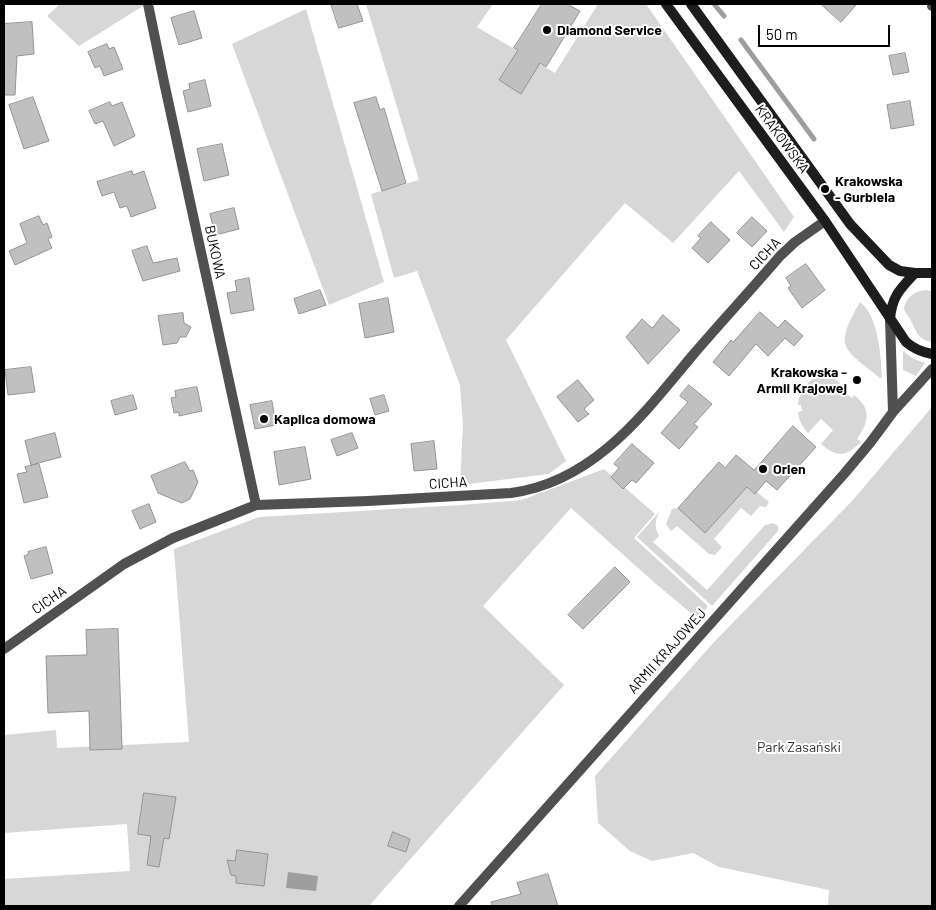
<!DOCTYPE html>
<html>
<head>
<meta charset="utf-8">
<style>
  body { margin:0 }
  #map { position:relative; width:936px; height:910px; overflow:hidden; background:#fff; font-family:Barlow,sans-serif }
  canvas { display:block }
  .frame { position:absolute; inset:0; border:5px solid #000; pointer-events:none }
  .scale { position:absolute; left:758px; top:25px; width:132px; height:22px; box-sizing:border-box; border:2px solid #000; border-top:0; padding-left:6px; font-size:15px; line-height:18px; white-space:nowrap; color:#000; -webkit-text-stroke:4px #fff; paint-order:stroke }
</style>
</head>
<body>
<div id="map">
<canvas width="936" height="910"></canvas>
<div class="frame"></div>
<div class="scale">50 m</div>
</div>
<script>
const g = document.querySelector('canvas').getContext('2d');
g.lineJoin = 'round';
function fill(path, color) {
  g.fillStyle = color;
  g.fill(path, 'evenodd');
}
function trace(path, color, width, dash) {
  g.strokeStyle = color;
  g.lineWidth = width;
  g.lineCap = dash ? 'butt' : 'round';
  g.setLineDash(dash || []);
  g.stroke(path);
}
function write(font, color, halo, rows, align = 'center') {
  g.font = font + ' Barlow,sans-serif';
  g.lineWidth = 4;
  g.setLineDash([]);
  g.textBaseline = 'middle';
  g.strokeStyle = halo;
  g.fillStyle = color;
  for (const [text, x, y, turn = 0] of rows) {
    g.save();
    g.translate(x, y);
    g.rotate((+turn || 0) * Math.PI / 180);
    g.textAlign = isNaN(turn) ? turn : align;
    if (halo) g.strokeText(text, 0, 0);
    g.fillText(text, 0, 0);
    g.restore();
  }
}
const green = new Path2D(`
  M60 4H143V6L79 46 47 16Z
  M366 4H493L477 27 555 73 598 4H646L794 217 784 232 739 171 673 243 625 203 506 340 566 461 549 474 460 485 463 426 460 385 417 271 394 278 371 194 419 180Z
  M306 9 384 282 329 305 232 44Z
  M926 290 932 291V342C917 340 916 330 910 319 908 315 905 313 904 308 906 297 915 291 926 290Z
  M860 302C878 315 881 355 882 377L880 378C842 347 834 348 860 302Z
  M903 351 912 358 925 363 916 376 903 370Z
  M826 372 842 385 840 388 852 398 854 395C872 409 869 422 857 439L861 442C846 457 837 458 821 444L833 430 821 419 808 433C802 426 799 421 798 412L802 411 801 405H798C799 390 811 376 826 372Z
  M932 407V906H828L829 890 719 867 693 853 652 861 630 851 598 823 595 776 714 642 852 501Z
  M604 469 655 514 634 538 708 606 698 619 656 584 571 508 483 606 564 685 369 906H4V879L130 871 127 824 4 833V735L56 730 57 748 189 742 174 549 259 517 461 505 522 500Z
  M747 487 755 494 757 492 769 502 766 507 760 506 751 516 741 508 714 539 722 547 715 555 709 554 677 526 671 531 666 524 672 509 678 508 706 532Z
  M660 511C655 520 654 526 659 536L653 542 707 590 765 525 773 523 778 526V531L712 606 637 537Z`);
const water = new Path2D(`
  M288 872 318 876 316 891 286 888Z`);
const stream = new Path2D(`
  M714 4 724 16
  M741 40 814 139`);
const building = new Path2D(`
  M331 4H357L363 21 339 28Z
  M542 4H567L580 11 546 67 540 63 521 94 499 80 518 50 514 48Z
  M821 4H857L841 22Z
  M194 11 202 38 179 45 171 18Z
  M32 22 34 54 17 56 15 95H4V24Z
  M107 44 109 49 114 47 123 69 104 76 100 66 95 68 88 52Z
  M905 53 909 72 893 75 889 56Z
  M205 80 211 106 188 112 183 91 190 89 189 84Z
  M33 97 49 141 24 149 9 105Z
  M376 97 380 110 384 108 406 183 382 191 354 103Z
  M910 101 914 125 891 129 887 105Z
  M110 102 112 106 122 102 135 136 114 146 103 121 95 124 89 111Z
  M222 144 229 175 204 181 197 149Z
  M132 171 133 175 144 171 156 208 131 217 127 206 120 208 114 192 102 196 97 182Z
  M234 208 239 229 215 235 210 214Z
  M39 216 43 225 47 223 52 237 48 239 52 248 15 265 9 251 27 243 20 224Z
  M752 217 767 231 752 247 737 233Z
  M711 222 730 240 708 263 692 248 701 238 698 236Z
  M147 246 153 263 177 258 180 271 143 281 132 251Z
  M806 264 825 290 802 308 788 288 791 286 786 278Z
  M249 278 254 310 231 314 227 293 237 291 235 281Z
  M320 290 326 305 299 314 294 299Z
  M388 298 394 332 365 338 359 304Z
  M760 312 778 328 785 320 803 336 794 346 785 338 768 356 756 344 729 376 713 362 731 340 733 342Z
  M183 313 184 323 191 327 186 337H180L177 343 163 345 158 316Z
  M663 315 680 330 648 364 626 337 642 319 652 328Z
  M31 367 35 392 8 395 5 370Z
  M578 380 594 400 584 409 589 414 578 422 557 397Z
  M689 385 712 404 694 424 698 427 679 449 661 433 688 402 680 396Z
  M197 387 202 411 179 416V412L174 413 171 398 176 397 175 391Z
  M133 395 137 409 115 415 111 401Z
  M384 395 389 411 375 415 370 399Z
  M272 401 276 425 255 429 250 405Z
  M793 426 816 447 777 490 766 481 755 494 747 487 705 533 678 508 719 462 725 468 736 455 754 470Z
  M55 433 61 457 31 465 25 441Z
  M352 433 358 448 337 456 331 440Z
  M434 441 437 469 414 471 411 444Z
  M632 444 654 463 636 483 632 480 623 489 611 477 619 468 614 464Z
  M305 447 311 479 279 485 274 452Z
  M185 462 190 471 193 470 198 482 190 499 182 503 158 493 151 476Z
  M39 464 48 497 24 503 17 474 27 472 25 467Z
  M149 504 156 522 140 529 132 511Z
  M46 547 53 573 31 579 24 556 29 554 28 552Z
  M615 567 630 582 583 629 568 615Z
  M118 629 122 749 90 750 89 711 48 713 46 656 87 655 86 630Z
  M144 793 176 797 169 839 164 838 159 867 147 865 151 836 138 834Z
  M393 832 410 839 406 852 388 846Z
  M237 850 268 854 264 886 236 883V876L231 875 227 860 235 861Z
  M548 874 558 906H492L491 902 521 894 517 883Z`);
const minor = new Path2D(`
  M148 4 164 82 256 505
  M932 4V6
  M4 649 124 564 173 538 256 505 368 501 511 493C593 482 643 415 692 356 721 322 751 290 780 256L795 242 825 221`);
const tertiary = new Path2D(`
  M890 319 893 412
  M459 906 844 474 870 443 893 412 932 369`);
const secondary = new Path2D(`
  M666 4 825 221 906 342C914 349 921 352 932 354
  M691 4 850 224 889 265 900 271 915 273
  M890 319C892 296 900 289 915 273H932`);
const markers = [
  [547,30,5,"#000"],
  [825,189,5,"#000"],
  [857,380,5,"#000"],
  [264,419,5,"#000"],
  [763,469,5,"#000"]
];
const poiNames = [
  ["Diamond Service",557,30],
  ["Krakowska",835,181],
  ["- Gurbiela",835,197],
  ["Krakowska -",847,372,"right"],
  ["Armii Krajowej",847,388,"right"],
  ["Kaplica domowa",274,419],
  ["Orlen",773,469]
];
const streetNames = [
  ["KRAKOWSKA",782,139,54],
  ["BUKOWA",215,252,78],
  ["CICHA",765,254,-47],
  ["CICHA",448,483,-4],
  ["CICHA",49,600,-35],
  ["ARMII KRAJOWEJ",667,651,-48]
];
const parkNames = [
  ["Park Zasański",799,747]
];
fill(green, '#d7d7d7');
fill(water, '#9e9e9e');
trace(stream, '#9e9e9e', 5);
fill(building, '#c0c0c0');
trace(building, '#949494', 1);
trace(minor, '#505050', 10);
trace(tertiary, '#505050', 10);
trace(secondary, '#1d1d1d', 10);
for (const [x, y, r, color] of markers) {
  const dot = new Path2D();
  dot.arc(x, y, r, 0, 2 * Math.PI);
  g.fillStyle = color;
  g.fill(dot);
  trace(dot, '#fff', 2);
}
write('bold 14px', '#000', '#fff', poiNames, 'left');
write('14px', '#000', '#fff', streetNames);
write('14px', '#2e2e2e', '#fff', parkNames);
</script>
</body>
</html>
